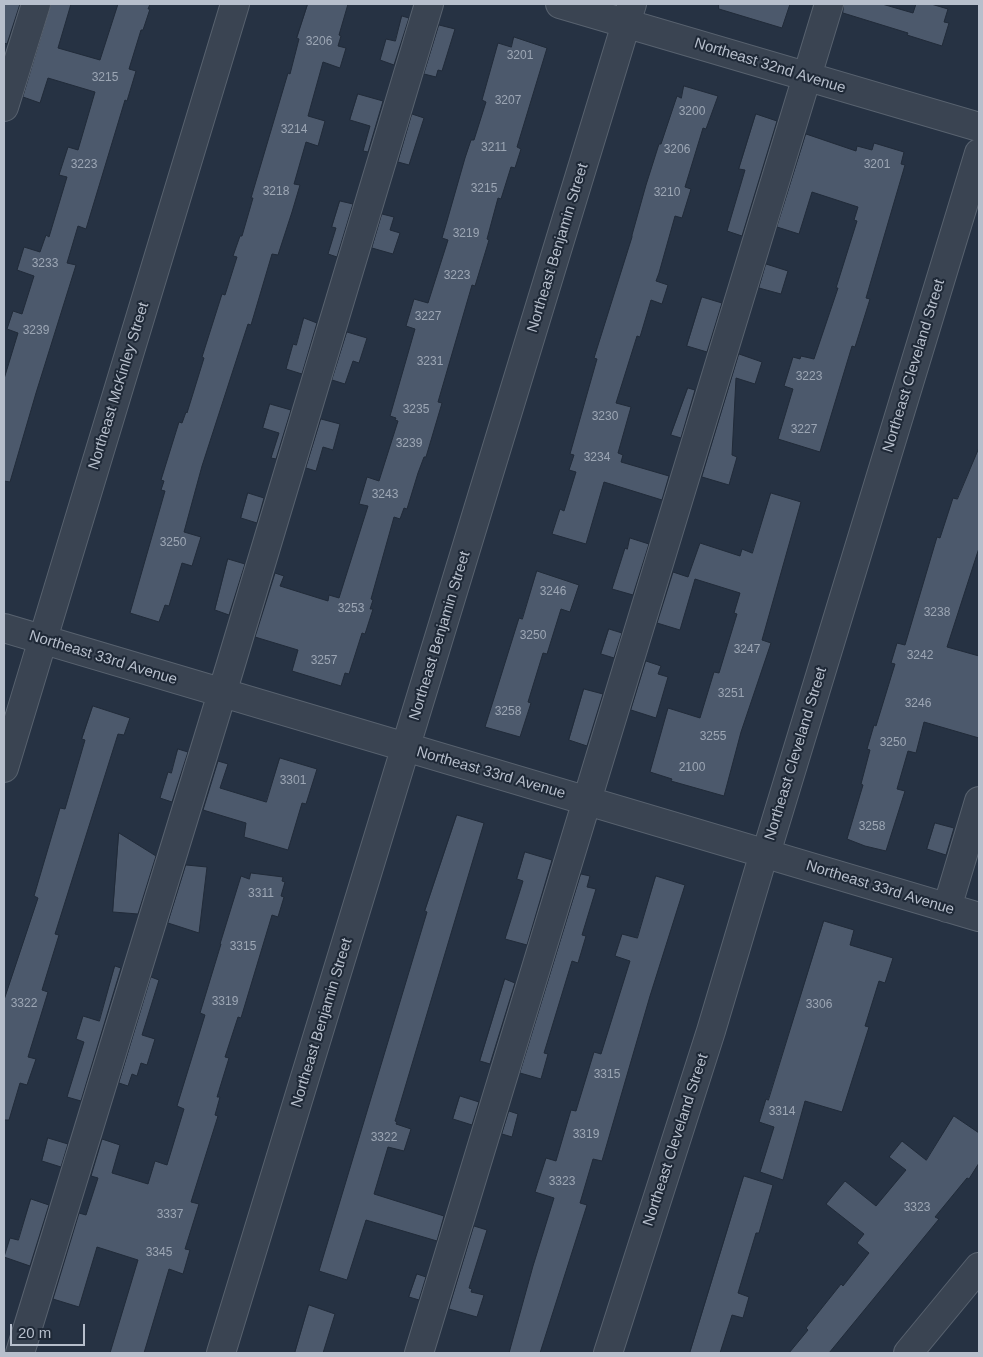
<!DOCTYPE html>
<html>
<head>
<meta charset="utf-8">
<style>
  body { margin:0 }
  #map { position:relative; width:983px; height:1357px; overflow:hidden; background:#263243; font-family:Arial,sans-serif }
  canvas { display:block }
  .frame { position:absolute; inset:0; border:5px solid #b7bfcc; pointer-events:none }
  .scale { position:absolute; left:10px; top:1324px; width:75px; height:22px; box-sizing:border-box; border:2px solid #b7bfcc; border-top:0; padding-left:6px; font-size:15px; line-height:18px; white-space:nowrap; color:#b7bfcc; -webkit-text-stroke:4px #1f2937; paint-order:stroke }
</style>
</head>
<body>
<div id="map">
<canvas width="983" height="1357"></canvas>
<div class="frame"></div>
<div class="scale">20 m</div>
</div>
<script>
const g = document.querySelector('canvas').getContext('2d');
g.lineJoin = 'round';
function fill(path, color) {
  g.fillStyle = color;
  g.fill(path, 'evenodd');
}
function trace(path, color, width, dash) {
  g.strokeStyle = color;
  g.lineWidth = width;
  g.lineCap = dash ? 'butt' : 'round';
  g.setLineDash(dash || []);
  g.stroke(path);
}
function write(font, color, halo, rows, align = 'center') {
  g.font = font + ' Arial,sans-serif';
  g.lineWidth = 4;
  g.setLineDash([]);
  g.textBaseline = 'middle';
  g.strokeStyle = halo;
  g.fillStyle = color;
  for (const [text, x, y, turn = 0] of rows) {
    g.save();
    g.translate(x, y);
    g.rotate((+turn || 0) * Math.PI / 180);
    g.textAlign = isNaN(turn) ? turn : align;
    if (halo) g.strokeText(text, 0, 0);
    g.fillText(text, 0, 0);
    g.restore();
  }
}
const building = new Path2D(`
  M4 4H20L7 44 4 43Z
  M51 4H71L58 48 100 60 118 4H150L148 9H150L143 30H141L129 69 136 71 127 101 125 100 86 229 78 226 67 263 76 265 36 393 10 482 4 481V379L18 333 7 329 13 311 22 314 34 276 17 270 24 247 40 252 46 235 49 237 67 177 59 175 68 147 78 150 95 92 48 78 40 103 23 97Z
  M308 4H348L339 35 341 36 338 46 346 48 340 68 323 62 308 116 325 121 318 146 306 142 294 184 300 185 292 212 278 255 272 254 251 325 248 324 202 466 184 532 201 537 192 566 182 563 169 606 165 605 159 622 130 613 165 491 161 490 164 481 161 480 179 422 182 423 186 412 187 413 204 358 202 357 222 294 225 295 237 257 233 256 240 236H242L253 198H251L288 73 290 74 299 39 297 38Z
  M719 4H790L782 28 719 9Z
  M844 4H882L913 13 916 4H931L948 9 944 22 949 23 942 46 907 35 908 33 843 13Z
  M402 16 409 18 394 65 380 60 386 39 395 41Z
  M439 25 455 29 442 71 438 70 436 77 424 74Z
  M514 37 547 48 517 147 521 149 515 168 511 167 501 199 498 198 487 239 489 240 475 286 472 285 438 402 442 403 426 457H424L418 473 407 509 404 508 400 519 394 517 371 599 373 600 370 609H373L365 634 362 633 349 674 345 673 341 686 292 671 298 650 255 637 275 573 284 576 280 586 328 601 329 595 339 598 368 506 359 504 367 477 379 481 398 421 395 420 396 418 390 416 415 329 406 326 414 299 428 303 448 240 442 238 447 221 465 158 471 140H474L486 102 482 100 498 43 511 47Z
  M684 86 718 96 706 129 703 128 685 187 691 189 682 218 675 216 659 273 656 281 668 285 662 304 651 300 640 337 637 336 616 403 631 407 618 453 623 455 621 462 669 476 662 500 604 482 586 544 552 534 560 509 564 511 576 472 569 470 574 455 570 454 597 359 594 358 632 237V235L646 185 659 144H661L677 96 681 98Z
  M358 94 383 101 368 152 363 151 370 126 350 120Z
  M412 114 424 118 409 165 398 162Z
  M756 114 777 121 742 236 727 231 745 170 739 169Z
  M806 134 856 151 857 146 872 150 874 143 904 152 901 164 905 165 866 298 870 299 855 347 852 346 820 452 778 439 793 389 784 386 793 357 800 359 801 356 814 359 838 288H836L857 221 854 220 858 207 812 192 799 234 777 227Z
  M340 201 353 204 337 257 328 254 336 228 332 227Z
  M382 214 394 217 390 230 400 233 393 254 372 248Z
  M766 264 788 271 781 294 759 288Z
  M702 297 722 303 707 352 687 346Z
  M304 318 317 323 302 374 286 369 293 344 296 345Z
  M347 332 367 338 359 363 353 361 345 384 332 380Z
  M739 354 762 362 755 384 736 378 732 455 737 457 729 485 702 477Z
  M688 388 695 390 681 438 671 435Z
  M270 404 291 410 276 459 271 458 279 433 263 428Z
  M321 419 340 424 333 450 323 447 316 471 306 468Z
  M979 448V548L947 647 979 656V738L924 722 916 753 908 751 897 789 905 791 886 851 865 846 847 839 863 785 861 784 870 750 867 749 874 725 876 726 895 664 891 663 897 643 905 645 937 537 940 538 953 498 957 499Z
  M248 493 264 498 257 523 241 518Z
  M771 493 801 502 762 640 771 643 741 732 724 796 671 781 672 779 650 772 668 708 700 718 714 672 719 673 737 614 734 613 740 593 695 579 680 630 657 623 673 572 688 577 700 543 740 556 742 549 752 553Z
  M630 538 649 544 633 595 612 589 625 548 627 549Z
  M228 559 245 564 229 615 215 610Z
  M537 571 579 585 570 612 561 609 547 654 543 653 528 702 531 703 520 737 485 727 519 618 522 619Z
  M609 629 622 633 614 658 601 654Z
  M646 661 661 666 658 674 668 677 656 718 631 710Z
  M584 689 603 694 587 746 569 740Z
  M93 706 130 718 124 735 118 734 55 934 59 935 42 990 48 992 28 1057 36 1059 27 1085 20 1083 9 1120H4V1000L38 898 34 896 60 808 65 809 85 740 82 739Z
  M178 749 188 752 172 802 160 798 168 772 171 773Z
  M280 758 317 769 306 804 302 803 288 850 244 837 246 823 203 810 218 761 228 764 220 788 266 802Z
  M457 815 484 823 395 1121 397 1122 396 1124 411 1129 404 1151 388 1147 374 1194 444 1216 437 1241 366 1220 347 1280 319 1271 427 912 425 911Z
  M935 823 954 828 946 855 927 849Z
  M119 833 156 856 138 914 113 912Z
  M525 852 552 860 527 945 505 939 523 881 517 879Z
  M186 865 207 867 199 933 168 923Z
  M251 873 283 877 282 881 285 882 281 896 284 897 278 917 272 915 241 1018 238 1017 225 1057 229 1058 217 1097H220L215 1115 218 1116 191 1202 199 1204 185 1249 190 1250 183 1274 169 1269 144 1353H110L138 1260 97 1247 79 1307 53 1299 79 1213 86 1215 98 1178 91 1176 102 1139 120 1145 112 1173 148 1184 155 1161 167 1165 184 1109 177 1106 205 1015 200 1013 221 944H220L241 876 249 879Z
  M581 874 590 876 587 887 596 889 582 935 586 936 578 963 572 961 544 1053 548 1054 541 1079 520 1073Z
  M656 876 685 885 650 996 602 1161 593 1159 580 1203 587 1205 540 1353H509L533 1266 554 1198 535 1192 546 1158 556 1161 571 1110 576 1111 594 1052 601 1054 630 961 615 956 622 934 637 938Z
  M824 921 854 930 850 945 893 958 885 983 879 981 865 1026 869 1027 842 1112 805 1101 783 1180 760 1172 774 1127 759 1122 766 1099 768 1100Z
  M115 966 121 968 81 1101 67 1097 84 1042 76 1039 83 1016 99 1021Z
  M151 977 159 980 142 1035 155 1039 147 1065 141 1063 137 1076 132 1074 128 1086 119 1083Z
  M505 979 515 983 490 1064 480 1061Z
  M460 1096 479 1102 472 1125 453 1119Z
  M509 1111 518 1114 512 1137 502 1134Z
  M954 1116 979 1133V1163L969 1179 967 1178 935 1217 939 1219 829 1353H789L808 1330 806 1328 841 1284 843 1286 869 1253 857 1243 864 1234 826 1204 845 1181 876 1206 906 1170 889 1157 902 1141 926 1160Z
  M48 1138 68 1144 61 1167 42 1161Z
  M744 1176 773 1185 759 1233H756L738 1293 749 1297 743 1318 732 1315 720 1353H690Z
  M31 1199 49 1205 30 1266 4 1257 10 1238 18 1240Z
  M474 1226 487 1230 469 1288 472 1289 471 1292 484 1295 477 1317 449 1309Z
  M417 1274 426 1277 419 1300 409 1297Z
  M309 1305 335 1314 323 1353H295Z`);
const minor = new Path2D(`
  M560 4 979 127
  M4 107 36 4
  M4 628 979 917
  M4 768 235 4
  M947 908 979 801
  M20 1353 230 667 429 4
  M221 1353 632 4
  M419 1353 829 4
  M608 1353 711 1031 764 853 768 847 979 153
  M908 1353 979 1267`);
const numberNames = [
  ["3206",319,42],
  ["3201",520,56],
  ["3215",105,78],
  ["3207",508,101],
  ["3200",692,112],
  ["3214",294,130],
  ["3211",494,148],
  ["3206",677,150],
  ["3223",84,165],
  ["3201",877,165],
  ["3215",484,189],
  ["3218",276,192],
  ["3210",667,193],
  ["3219",466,234],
  ["3233",45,264],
  ["3223",457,276],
  ["3227",428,317],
  ["3239",36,331],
  ["3231",430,362],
  ["3223",809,377],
  ["3235",416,410],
  ["3230",605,417],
  ["3227",804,430],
  ["3239",409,444],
  ["3234",597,458],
  ["3243",385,495],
  ["3250",173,543],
  ["3246",553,592],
  ["3253",351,609],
  ["3238",937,613],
  ["3250",533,636],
  ["3247",747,650],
  ["3242",920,656],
  ["3257",324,661],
  ["3251",731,694],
  ["3246",918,704],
  ["3258",508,712],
  ["3255",713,737],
  ["3250",893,743],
  ["2100",692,768],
  ["3301",293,781],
  ["3258",872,827],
  ["3311",261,894],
  ["3315",243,947],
  ["3319",225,1002],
  ["3322",24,1004],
  ["3306",819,1005],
  ["3315",607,1075],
  ["3314",782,1112],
  ["3319",586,1135],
  ["3322",384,1138],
  ["3323",562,1182],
  ["3323",917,1208],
  ["3337",170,1215],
  ["3345",159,1253]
];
const streetNames = [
  ["Northeast 32nd Avenue",770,66,17],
  ["Northeast Benjamin Street",558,248,-73],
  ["Northeast Cleveland Street",914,366,-73],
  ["Northeast McKinley Street",119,386,-73],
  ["Northeast Benjamin Street",440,636,-73],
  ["Northeast 33rd Avenue",103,658,17],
  ["Northeast Cleveland Street",796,754,-73],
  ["Northeast 33rd Avenue",491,773,16],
  ["Northeast 33rd Avenue",880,888,17],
  ["Northeast Benjamin Street",322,1023,-73],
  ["Northeast Cleveland Street",676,1140,-72]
];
fill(building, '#4c596c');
trace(building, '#212b39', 1);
trace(minor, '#58626f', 30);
trace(minor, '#3a4452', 28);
write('12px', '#9ca6b4', null, numberNames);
write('15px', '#b7bfcc', '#1f2937', streetNames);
</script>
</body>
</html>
